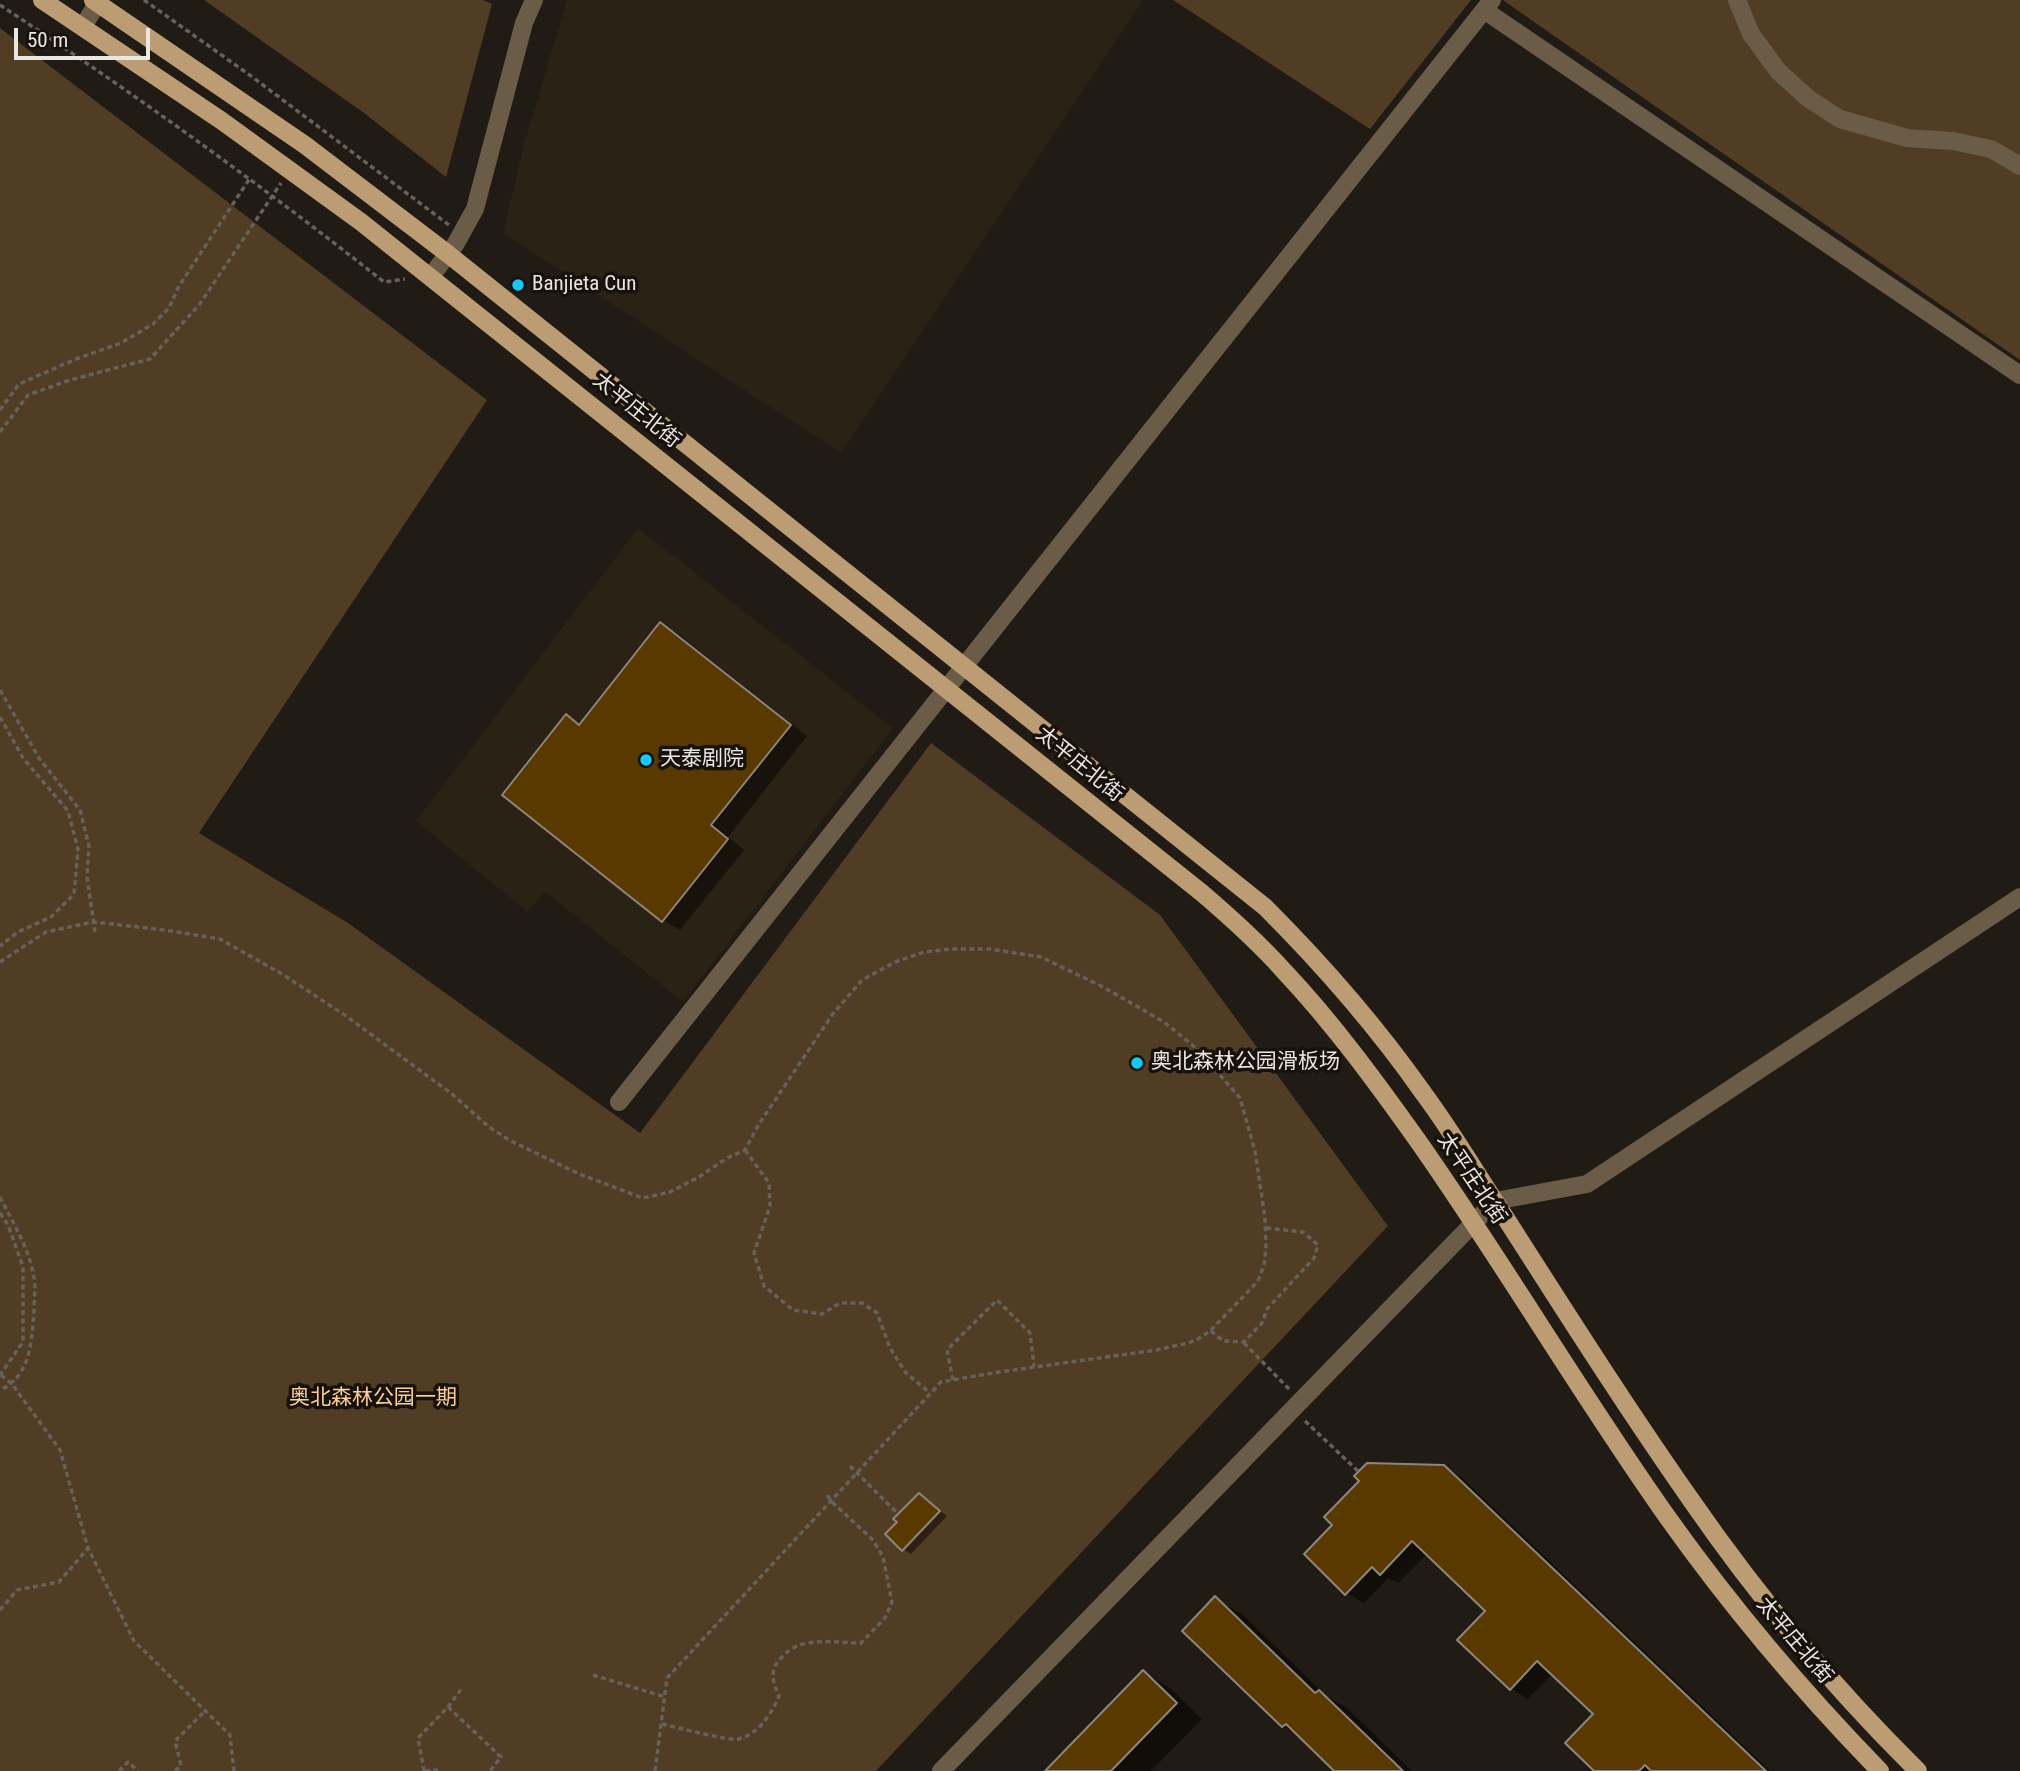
<!DOCTYPE html>
<html>
<head>
<meta charset="utf-8">
<style>
  body { margin:0 }
  #map { position:relative; width:2020px; height:1771px; overflow:hidden; background:#201b14; font-family:"Roboto Condensed",sans-serif }
  canvas { display:block }
  .scale { position:absolute; left:14px; top:28px; width:136px; height:32px; box-sizing:border-box; border:4px solid #eae6e2; border-top:0; padding-left:9px; font-size:21px; line-height:24px; white-space:nowrap; color:#eae6e2; -webkit-text-stroke:5px #17120b; paint-order:stroke }
</style>
</head>
<body>
<div id="map">
<canvas width="2020" height="1771"></canvas>
<div class="scale">50 m</div>
</div>
<script>
const g = document.querySelector('canvas').getContext('2d');
g.lineJoin = 'round';
function fill(path, color) {
  g.fillStyle = color;
  g.fill(path, 'evenodd');
}
function trace(path, color, width, dash) {
  g.strokeStyle = color;
  g.lineWidth = width;
  g.lineCap = dash ? 'butt' : 'round';
  g.setLineDash(dash || []);
  g.stroke(path);
}
function write(font, color, halo, rows, align = 'center') {
  g.font = font + ' "Roboto Condensed","Noto Sans SC",sans-serif';
  g.lineWidth = 7;
  g.setLineDash([]);
  g.textBaseline = 'middle';
  g.strokeStyle = halo;
  g.fillStyle = color;
  for (const [text, x, y, turn = 0] of rows) {
    g.save();
    g.translate(x, y);
    g.rotate((+turn || 0) * Math.PI / 180);
    g.textAlign = isNaN(turn) ? turn : align;
    if (halo) g.strokeText(text, 0, 0);
    g.fillText(text, 0, 0);
    g.restore();
  }
}
const built = new Path2D(`
  M567 0H1143L841 453 503 233 525 141Z
  M638 528 893 728 683 1002 545 892 527 912 416 821Z`);
const green = new Path2D(`
  M204 0H483L492 4 446 177 364 113Z
  M1173 0H1471L1370 129Z
  M1503 0H2020V360L1527 17Z
  M0 28 487 400 199 833 348 923 640 1133 931 743 1160 915 1388 1226 876 1771H0Z`);
const shadow = new Path2D(`
  M661 624 678 634 807 736 728 837 744 850 680 930 663 920 566 717 581 725Z
  M1443 1467 1461 1477 1770 1771H1597L1595 1714 1553 1673 1528 1699 1511 1689 1487 1611 1427 1554 1398 1583 1388 1578 1364 1603 1346 1593Z
  M919 1495 947 1516 911 1554 903 1549 899 1522Z
  M1215 1599 1242 1614 1326 1696 1346 1707 1412 1771H1336L1299 1735 1283 1726 1185 1631Z
  M1143 1672 1170 1688 1202 1719 1151 1771H1048Z`);
const building = new Path2D(`
  M660 622 791 725 711 825 728 839 662 922 502 795 566 714 579 725Z
  M1367 1463 1444 1465 1766 1771H1651L1645 1765 1639 1771H1594L1565 1743 1593 1714 1537 1661 1510 1690 1457 1640 1485 1611 1412 1541 1380 1575 1372 1567 1345 1595 1304 1554 1332 1525 1324 1517 1359 1481 1354 1476Z
  M919 1493 940 1511 902 1551 885 1534 897 1522 893 1519Z
  M1215 1596 1315 1693 1319 1690 1403 1771H1334L1286 1724 1282 1727 1182 1631Z
  M1143 1670 1177 1703 1111 1771H1045Z`);
const path = new Path2D(`
  M144 0 251 76 449 225
  M0 5C132 92 260 184 384 282L405 279
  M0 410 19 384 76 359 121 343 153 324 169 308 179 286 250 178
  M0 432 28 395 70 380 150 359 199 305 281 183
  M0 690 39 758 80 810 89 846 87 877 95 932
  M0 717 23 758 68 811 78 849 74 894 51 917 18 932 0 946
  M0 962 46 932 93 922 165 930 220 939 282 974 346 1016 452 1094 489 1127 509 1140 579 1174 643 1198 670 1192 699 1177 727 1158 745 1150 759 1124 832 1015 862 980 895 962 924 952 951 949H990L1041 957 1103 987 1164 1022 1196 1048 1240 1098 1255 1151 1265 1218 1266 1248 1264 1265 1258 1281 1240 1300 1210 1331 1198 1339 1188 1343 1157 1350 999 1372 941 1382 667 1678 655 1771
  M745 1150 769 1183 770 1206 754 1253 764 1286 793 1310 822 1314 840 1303H862L877 1313 890 1348 906 1373 930 1393
  M0 1197C13 1223 29 1248 34 1277 36 1287 34 1299 34 1310 32 1340 31 1376 0 1390
  M0 1213 8 1225 23 1267V1342L0 1375
  M1211 1331 1223 1341 1244 1342 1262 1323 1267 1309 1314 1258 1318 1245 1303 1232 1266 1228
  M1244 1343 1290 1390
  M1 1375 12 1384 60 1450 88 1548 134 1641 230 1735 234 1771
  M953 1380 947 1350 997 1300 1030 1333 1034 1366
  M1305 1421 1359 1472
  M850 1466 898 1514
  M0 1610 17 1590 59 1582 88 1548
  M593 1675 665 1697
  M448 1707 501 1757 490 1771
  M662 1724C676 1727 728 1741 738 1739 758 1735 772 1713 779 1696 772 1681 769 1670 782 1657 801 1635 835 1643 861 1643L885 1618 892 1602 883 1557 873 1540 831 1501 826 1493
  M119 1771 128 1762 138 1771
  M175 1771 181 1765 175 1741 205 1711
  M424 1771 418 1738 448 1707 462 1688
  M425 1771 438 1770`);
const minor = new Path2D(`
  M1737 0 1751 34 1778 71 1809 99 1840 119 1907 138 1953 141 1991 149 2020 166
  M1484 10 2020 375
  M83 27 99 0
  M431 276 455 245 475 209 524 23 534 0
  M619 1102 1492 0
  M941 1771 1495 1201 1587 1184 2020 897`);
const major = new Path2D(`
  M42 0 222 121 361 222 1202 893C1230 917 1258 942 1283 970 1333 1023 1376 1082 1418 1141 1505 1265 1581 1395 1668 1518 1732 1608 1803 1692 1880 1771
  M93 0 305 145 448 254 1265 907C1323 965 1377 1027 1424 1094 1450 1129 1472 1166 1496 1203 1560 1303 1623 1403 1691 1500 1758 1597 1834 1688 1918 1771`);
const markers = [
  [518,285,7,"#0fcafa"],
  [646,760,7,"#0fcafa"],
  [1137,1063,7,"#0fcafa"]
];
const poiNames = [
  ["Banjieta Cun",532,285],
  ["天泰剧院",660,760],
  ["奥北森林公园滑板场",1151,1063]
];
const streetNames = [
  ["太平庄北街",636,411,39],
  ["太平庄北街",1079,765,39],
  ["太平庄北街",1471,1179,56],
  ["太平庄北街",1794,1641,50]
];
const parkNames = [
  ["奥北森林公园一期",373,1399]
];
fill(built, '#2b2216');
fill(green, '#513d23');
fill(shadow, '#0007');
fill(building, '#5a3900');
trace(building, '#8d867e', 2);
trace(path, '#66615b', 3.5, [5, 3.5]);
trace(minor, '#6b5c48', 18);
trace(major, '#bc9c73', 18);
for (const [x, y, r, color] of markers) {
  const dot = new Path2D();
  dot.arc(x, y, r, 0, 2 * Math.PI);
  g.fillStyle = color;
  g.fill(dot);
  trace(dot, '#17120b', 2.5);
}
write('21px', '#eae6e2', '#17120b', poiNames, 'left');
write('21px', '#eae6e2', '#17120b', streetNames);
write('21px', '#fbcf97', '#17120b', parkNames);
</script>
</body>
</html>
